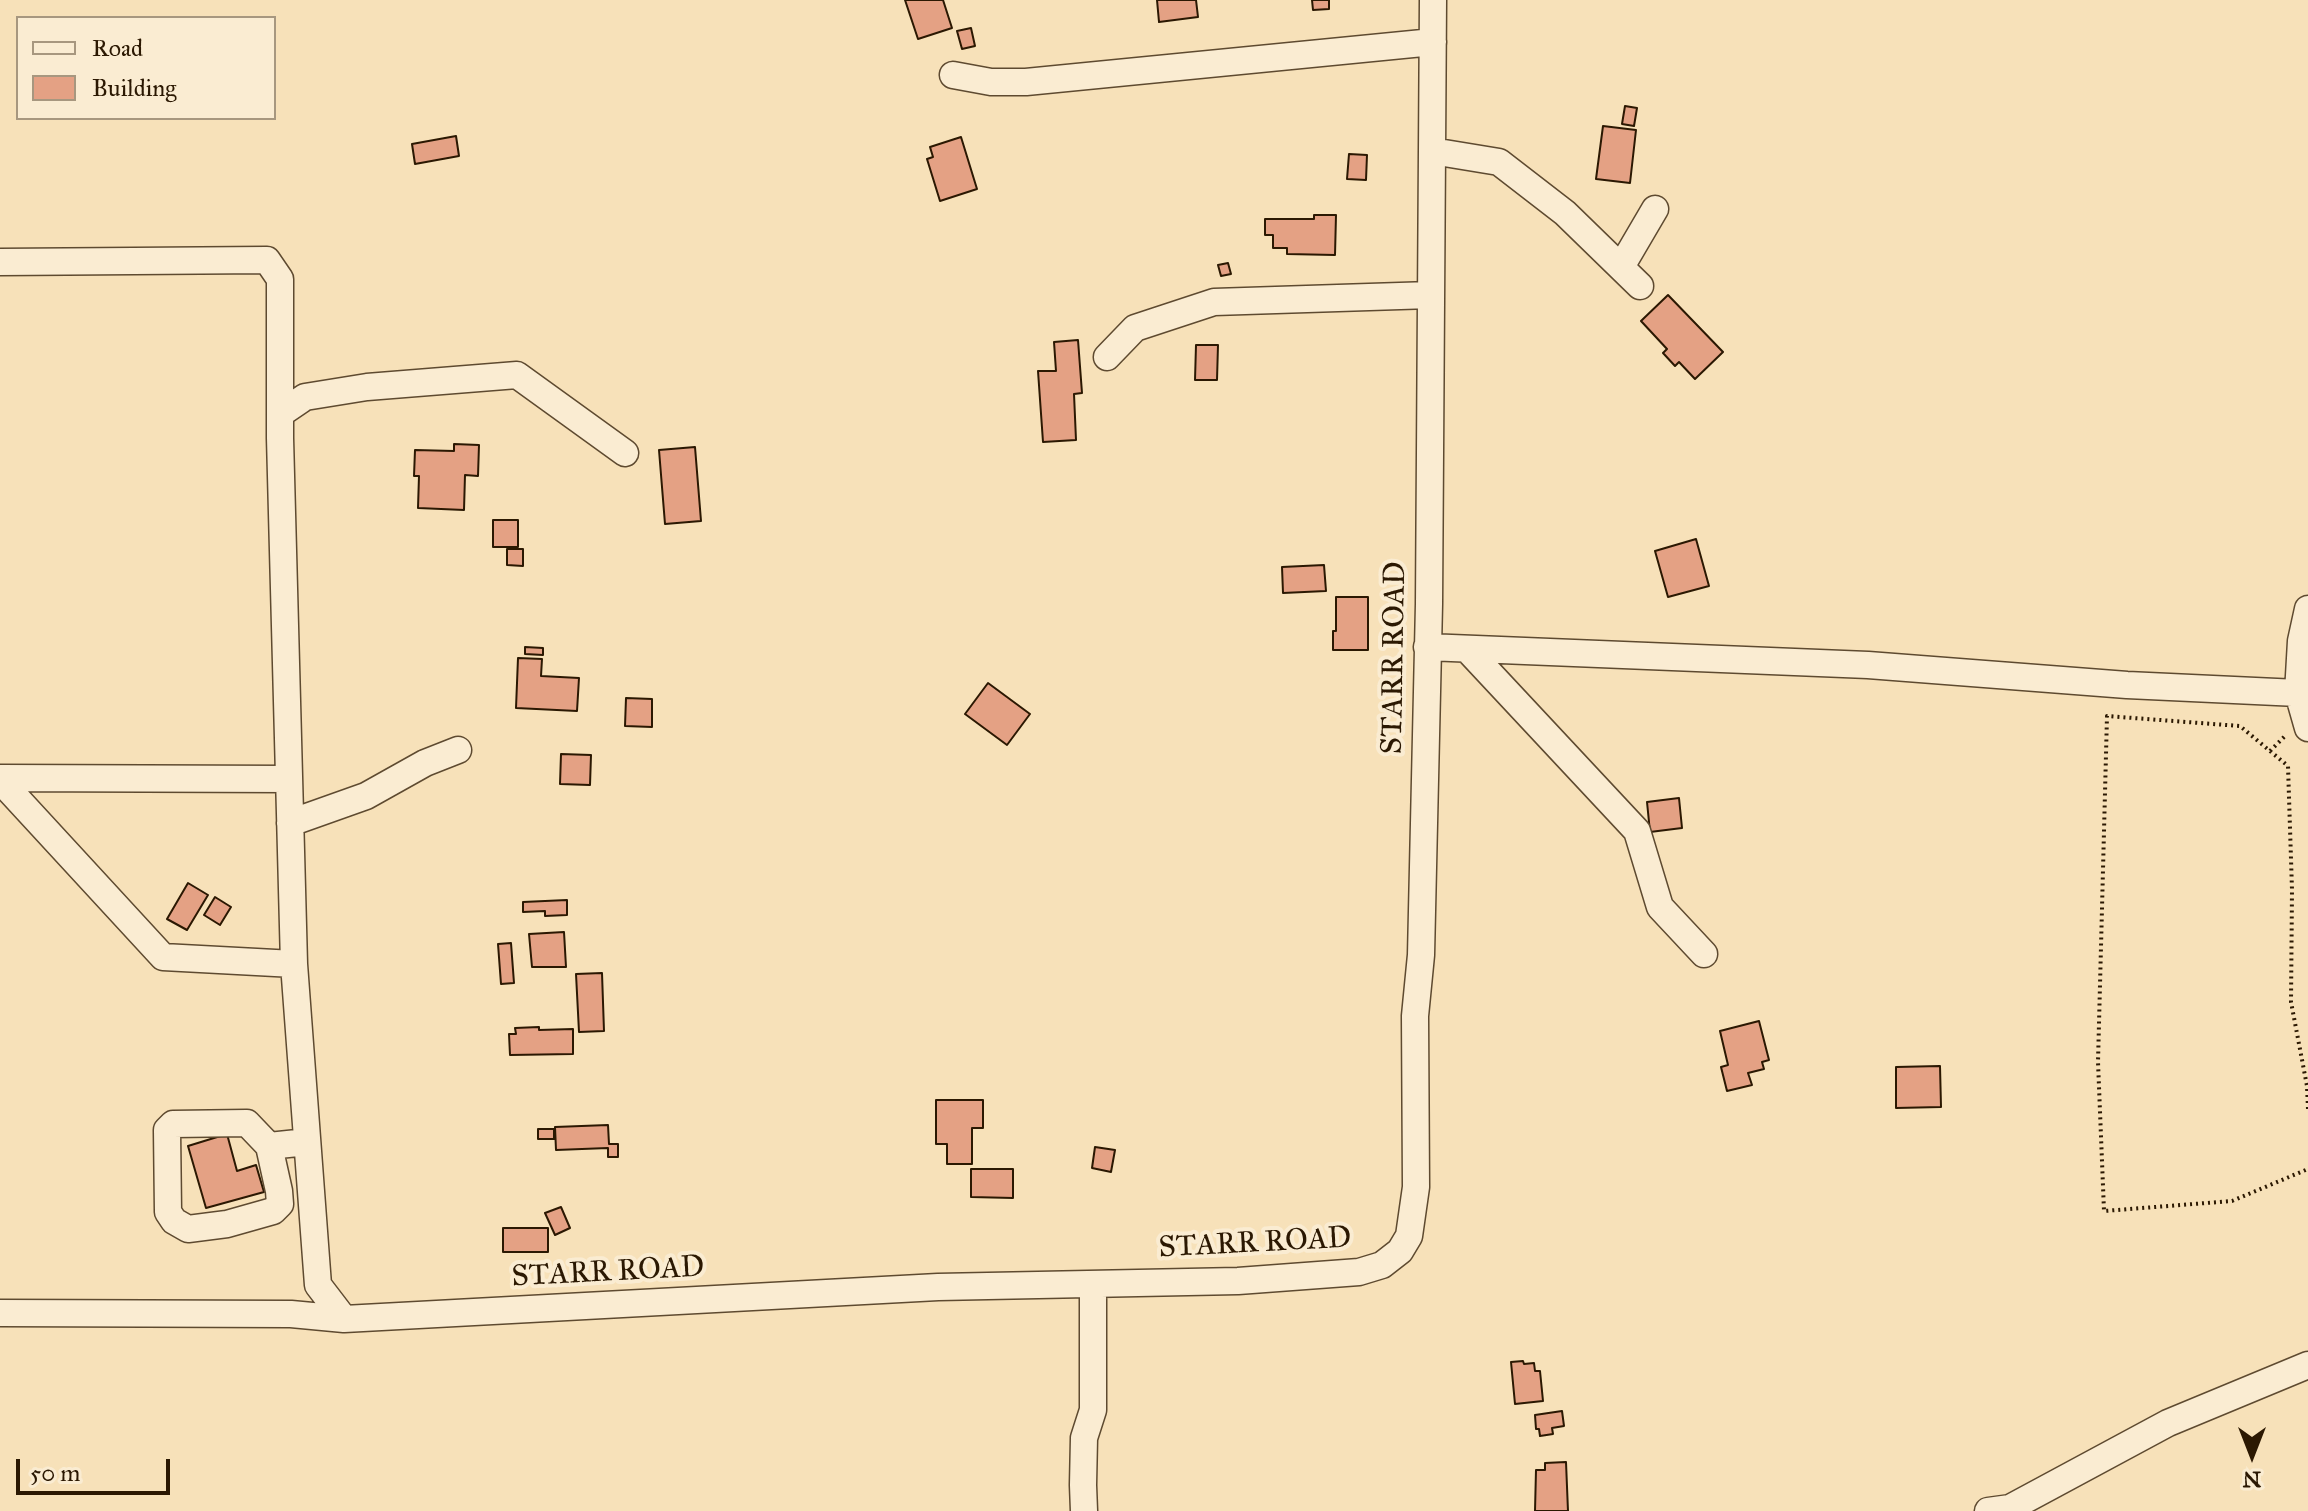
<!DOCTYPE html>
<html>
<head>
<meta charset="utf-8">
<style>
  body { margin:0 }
  #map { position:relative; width:2308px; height:1511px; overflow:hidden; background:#f7e1b9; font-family:"IM FELL Great Primer",serif }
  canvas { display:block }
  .legend { position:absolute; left:16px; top:16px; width:260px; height:104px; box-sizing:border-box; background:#faecd2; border:2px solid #a7977f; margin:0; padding:10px 14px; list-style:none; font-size:24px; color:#2b1802 }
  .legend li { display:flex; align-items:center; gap:16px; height:40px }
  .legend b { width:40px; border:2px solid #a7977f }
  .north { position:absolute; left:2212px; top:1415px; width:80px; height:80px; -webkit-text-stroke:6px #faecd2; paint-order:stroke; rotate:180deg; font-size:22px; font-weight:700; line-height:32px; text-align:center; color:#2b1802 }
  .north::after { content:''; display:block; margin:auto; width:28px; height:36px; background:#2b1802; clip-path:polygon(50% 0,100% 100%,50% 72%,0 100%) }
  .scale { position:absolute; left:16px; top:1459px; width:154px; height:36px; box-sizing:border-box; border:4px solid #2b1802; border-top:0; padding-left:10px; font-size:24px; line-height:28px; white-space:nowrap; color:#2b1802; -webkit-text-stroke:6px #faecd2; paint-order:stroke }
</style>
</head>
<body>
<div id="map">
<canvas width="2308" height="1511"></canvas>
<ul class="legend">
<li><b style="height:10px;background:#faecd2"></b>Road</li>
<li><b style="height:22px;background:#e4a184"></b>Building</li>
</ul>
<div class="north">N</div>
<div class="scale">50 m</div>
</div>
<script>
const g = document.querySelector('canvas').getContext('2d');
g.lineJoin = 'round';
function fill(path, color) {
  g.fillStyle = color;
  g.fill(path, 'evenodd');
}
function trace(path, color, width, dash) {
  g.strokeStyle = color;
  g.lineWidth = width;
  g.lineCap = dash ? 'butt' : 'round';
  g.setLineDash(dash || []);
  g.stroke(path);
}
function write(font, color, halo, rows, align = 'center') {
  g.font = font + ' "IM FELL Great Primer",serif';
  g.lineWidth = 8;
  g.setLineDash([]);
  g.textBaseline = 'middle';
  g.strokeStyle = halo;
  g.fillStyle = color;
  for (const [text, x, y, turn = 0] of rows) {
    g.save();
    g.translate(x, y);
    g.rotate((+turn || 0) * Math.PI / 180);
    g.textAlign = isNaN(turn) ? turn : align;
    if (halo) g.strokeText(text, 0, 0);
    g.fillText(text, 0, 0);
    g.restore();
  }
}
const building = new Path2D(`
  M905 0H943L952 28 918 39Z
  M1157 0H1196L1198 17 1159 22Z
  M1312 0H1329V9L1313 10Z
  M971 28 975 46 962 49 957 31Z
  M1625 106 1637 108 1634 126 1622 124Z
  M1603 126 1636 130 1630 183 1596 179Z
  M456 136 459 156 415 164 412 144Z
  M961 137 977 189 940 201 927 159 933 157 930 147Z
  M1349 154 1367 155 1366 180 1347 179Z
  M1314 215H1336L1335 255 1287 254V248H1273V235H1265V219H1314Z
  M1228 263 1231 274 1221 276 1218 265Z
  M1668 295 1723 352 1695 379 1679 362 1675 366 1663 353 1667 349 1641 321Z
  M1078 340 1082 393 1074 394 1076 440 1043 442 1038 371H1056L1054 342Z
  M1196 345H1218L1217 380H1195Z
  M454 444 479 445 478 476 465 475 464 510 418 508 419 476H414L415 450 454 451Z
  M695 447 701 521 665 524 659 450Z
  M493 520H518V547H493Z
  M1696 539 1709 586 1668 597 1655 551Z
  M507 549H523V566L507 565Z
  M1324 565 1326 591 1283 593 1282 567Z
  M1336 597H1368V650H1333V631H1336Z
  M525 647 543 648V655L525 654Z
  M518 658 542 659 541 676 579 678 577 711 516 708Z
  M988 683 1030 714 1007 745 965 714Z
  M626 698 652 699V727L625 726Z
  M561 754 591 755 590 785 560 784Z
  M1679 798 1682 828 1650 832 1647 802Z
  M188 883 208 895 187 930 167 919Z
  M215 897 231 907 220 925 204 915Z
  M567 900V915L545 916V911L523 912V902Z
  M564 932 566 967H532L529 934Z
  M511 943 514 983 501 984 498 944Z
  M602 973 604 1031 579 1032 576 974Z
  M1759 1021 1769 1060 1762 1062 1764 1069 1748 1073 1752 1085 1727 1091 1721 1067 1728 1065 1720 1031Z
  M539 1027V1030L573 1029V1054L510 1055 509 1034H516L515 1028Z
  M1940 1066 1941 1107 1896 1108V1067Z
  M936 1100H983V1128H972V1164H947V1144H936Z
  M608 1125 609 1144H618V1157H608V1148L556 1150 555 1127Z
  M538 1129H554V1139H538Z
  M227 1134 237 1171 256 1165 264 1192 206 1208 188 1146Z
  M1095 1147 1115 1150 1111 1172 1092 1168Z
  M971 1169H1013V1198L971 1197Z
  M561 1207 570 1228 555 1235 545 1213Z
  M503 1228H548V1252H503Z
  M1523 1361 1524 1364 1534 1363 1535 1371H1540L1543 1401 1515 1404 1511 1362Z
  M1562 1411 1564 1426 1552 1428 1553 1434 1540 1436 1539 1429H1536L1535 1415Z
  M1566 1462 1568 1511H1535L1536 1470H1545V1463Z`);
const path = new Path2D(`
  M2270 751 2286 735
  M2308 1109 2307 1086 2291 1002 2292 890 2288 766 2240 726 2107 716 2098 1062 2104 1211 2232 1201 2308 1169`);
const minor = new Path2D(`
  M953 75 991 82H1026L1433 42
  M1432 151 1499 162 1565 213 1640 286
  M0 262 267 260 280 279V438L294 964 318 1285 344 1319
  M1621 267 1655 209
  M1107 357 1135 328 1214 302 1431 295
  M280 414 305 397 367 387 517 375 625 453
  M2308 609 2301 641 2298 693 2308 692
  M1427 647 1868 665 2127 685 2298 693 2308 728
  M1467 649 1637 831 1660 907 1704 954
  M0 778 289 779
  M0 780 163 957 294 964
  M290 823 366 796 425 763 458 750
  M269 1146 279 1191 280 1204 273 1211 227 1224 188 1229 174 1221 168 1212 167 1130 173 1124 247 1123 269 1146 307 1142
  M0 1313 291 1314 344 1319 938 1287 1238 1281 1359 1272 1382 1265 1400 1251 1409 1236 1416 1187 1415 1016 1421 955 1429 604 1433 0
  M1084 1511 1083 1485 1084 1438 1093 1410V1284
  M1988 1511 2010 1508 2168 1423 2308 1365`);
const streetNames = [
  ["STARR ROAD",1395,658,-89],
  ["STARR ROAD",1255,1244,-3],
  ["STARR ROAD",608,1273,-3]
];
fill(building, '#e4a184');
trace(building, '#2b1802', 2);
trace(minor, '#5e4a30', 29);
trace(path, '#2b1802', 4, [2, 4]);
trace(minor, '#faecd2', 26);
write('30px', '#2b1802', '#faecd2', streetNames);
</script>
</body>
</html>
